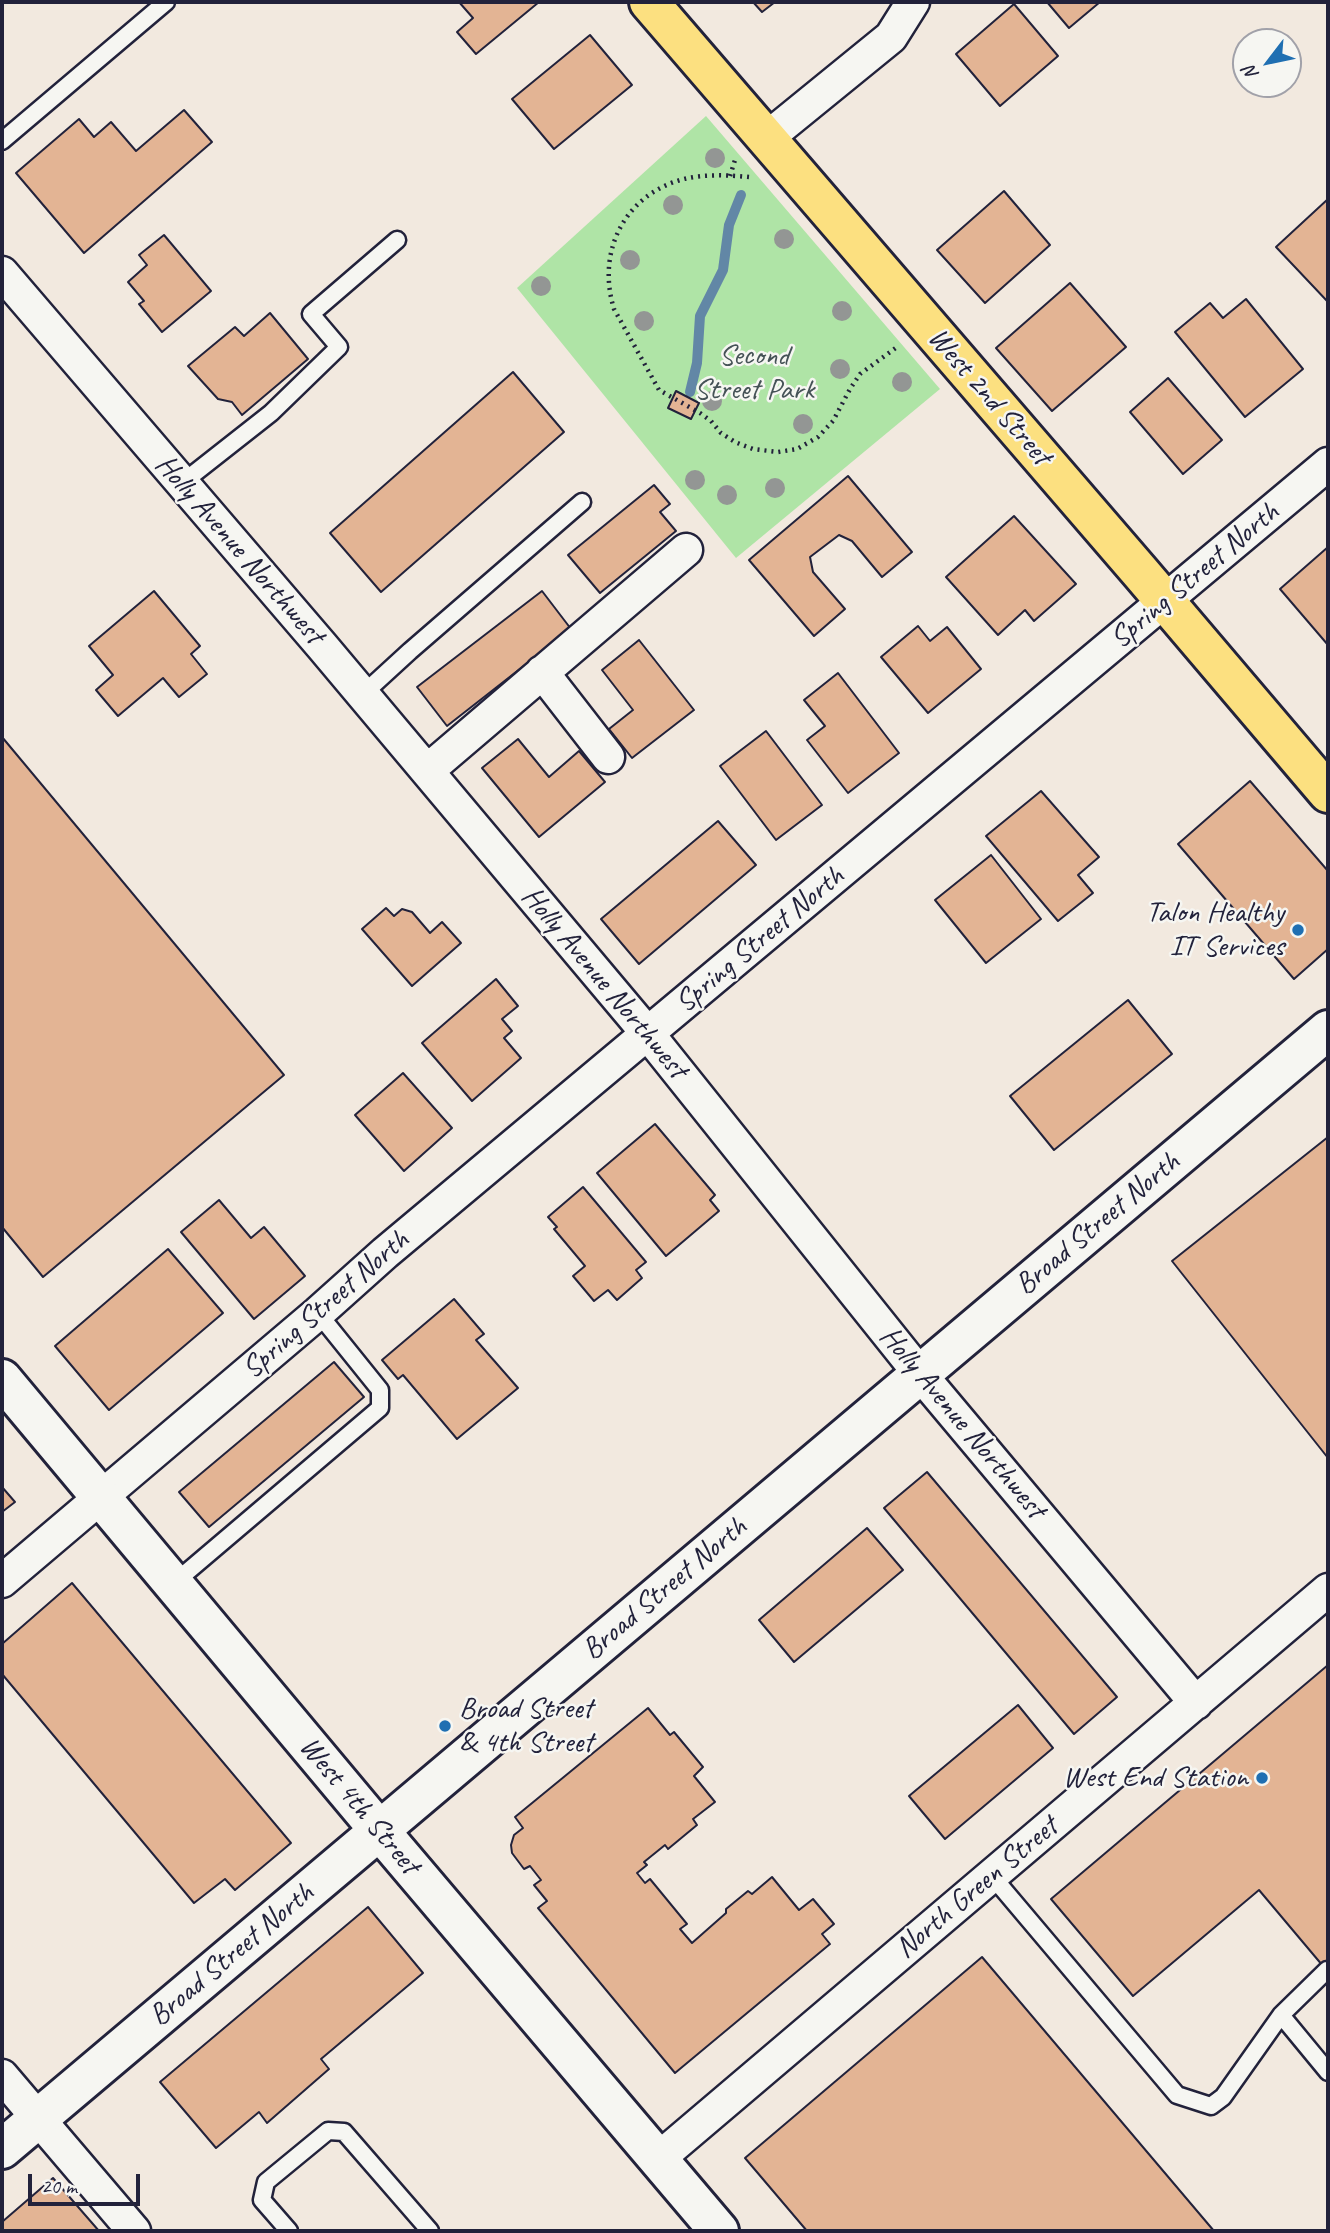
<!DOCTYPE html>
<html>
<head>
<meta charset="utf-8">
<style>
  body { margin:0 }
  #map { position:relative; width:1330px; height:2233px; overflow:hidden; background:#f2e9df; font-family:Caveat,sans-serif }
  canvas { display:block }
  .frame { position:absolute; inset:0; border:4px solid #22223b; pointer-events:none }
  .north { position:absolute; left:1232px; top:28px; width:70px; height:70px; box-sizing:border-box; background:#f6f6f2; border:2px solid #a1a1a9; border-radius:50%; rotate:238deg; font-size:19px; font-weight:700; line-height:28px; text-align:center; color:#22223b }
  .north::after { content:''; display:block; margin:auto; width:24px; height:32px; background:#1f6fb2; clip-path:polygon(50% 0,100% 100%,50% 72%,0 100%) }
  .scale { position:absolute; left:28px; top:2174px; width:112px; height:32px; box-sizing:border-box; border:4px solid #22223b; border-top:0; padding-left:9px; font-size:21px; line-height:24px; white-space:nowrap; color:#22223b; -webkit-text-stroke:5px #f6f6f2; paint-order:stroke }
</style>
</head>
<body>
<div id="map">
<canvas width="1330" height="2233"></canvas>
<div class="frame"></div>
<div class="north">N</div>
<div class="scale">20 m</div>
</div>
<script>
const g = document.querySelector('canvas').getContext('2d');
g.lineJoin = 'round';
function fill(path, color) {
  g.fillStyle = color;
  g.fill(path, 'evenodd');
}
function trace(path, color, width, dash) {
  g.strokeStyle = color;
  g.lineWidth = width;
  g.lineCap = dash ? 'butt' : 'round';
  g.setLineDash(dash || []);
  g.stroke(path);
}
function write(font, color, halo, rows, align = 'center') {
  g.font = font + ' Caveat,sans-serif';
  g.lineWidth = 5;
  g.setLineDash([]);
  g.textBaseline = 'middle';
  g.strokeStyle = halo;
  g.fillStyle = color;
  for (const [text, x, y, turn = 0] of rows) {
    g.save();
    g.translate(x, y);
    g.rotate((+turn || 0) * Math.PI / 180);
    g.textAlign = isNaN(turn) ? turn : align;
    if (halo) g.strokeText(text, 0, 0);
    g.fillText(text, 0, 0);
    g.restore();
  }
}
const green = new Path2D(`
  M706 116 940 389 736 558 517 288Z`);
const stream = new Path2D(`
  M690 392 697 363 700 316 723 270 729 225 741 195`);
const building = new Path2D(`
  M459 2H539L476 54 457 32 473 18Z
  M753 2H775L762 12Z
  M1047 2H1100L1069 28Z
  M1014 4 1058 56 1000 106 956 54Z
  M590 35 632 85 554 149 512 99Z
  M184 110 212 142 84 253 16 173 79 119 94 137 111 122 136 151Z
  M1004 191 1050 245 985 303 937 250Z
  M1328 199V302L1276 247Z
  M164 235 211 291 162 332 139 304 144 301 128 282 147 265 139 255Z
  M1070 283 1126 347 1052 411 996 348Z
  M1246 299 1303 369 1245 417 1175 332 1210 303 1223 318Z
  M270 313 308 359 242 415 232 402 218 399 188 366 235 327 244 336Z
  M513 372 564 432 381 592 330 533Z
  M1168 378 1222 440 1183 474 1130 412Z
  M676 391 699 403 691 419 668 408Z
  M848 476 912 552 882 577 852 541 839 535 810 557 813 572 845 609 814 636 749 560Z
  M654 485 670 504 660 512 676 531 600 593 568 555Z
  M1014 516 1076 584 1034 621 1025 610 998 635 946 577Z
  M1328 547V645L1280 589Z
  M154 591 200 646 191 654 207 674 179 697 163 678 118 716 96 690 113 675 89 646Z
  M542 591 571 629 447 726 417 687Z
  M918 626 930 641 947 627 981 669 928 713 881 657Z
  M639 640 694 710 632 758 609 729 633 710 602 670Z
  M838 673 899 753 848 793 807 740 825 726 804 700Z
  M766 731 822 805 776 840 720 766Z
  M2 737 284 1075 43 1277 2 1227Z
  M518 739 549 777 579 751 605 782 539 837 482 768Z
  M1250 781 1328 871V949L1294 979 1178 844Z
  M1041 791 1099 857 1078 875 1093 893 1058 921 986 836Z
  M718 821 756 865 639 964 601 919Z
  M991 855 1041 919 986 963 935 900Z
  M386 908 394 916 402 909 412 912 430 933 442 922 461 943 412 986 362 929Z
  M496 979 518 1006 502 1019 512 1031 504 1038 521 1058 472 1101 422 1043Z
  M1128 1000 1172 1054 1054 1150 1010 1096Z
  M403 1073 452 1128 404 1171 355 1115Z
  M655 1124 715 1195 710 1200 719 1211 666 1256 597 1173Z
  M1328 1137V1458L1172 1261Z
  M583 1187 646 1262 636 1270 642 1278 617 1300 608 1290 594 1301 573 1276 585 1266 554 1229 557 1227 548 1217Z
  M219 1200 251 1238 264 1227 305 1276 254 1319 181 1232Z
  M168 1249 223 1313 109 1410 55 1346Z
  M454 1299 484 1334 476 1340 518 1388 457 1439 403 1375 398 1379 382 1360Z
  M334 1362 364 1397 209 1527 179 1492Z
  M927 1472 1117 1697 1074 1734 884 1508Z
  M2 1487 15 1502 2 1512Z
  M867 1528 903 1570 794 1662 759 1620Z
  M72 1583 291 1843 235 1890 225 1879 194 1903 2 1674V1644Z
  M1328 1665V1972L1259 1890 1133 1996 1051 1899Z
  M1018 1705 1053 1748 945 1839 909 1796Z
  M648 1708 670 1735 674 1732 703 1767 694 1776 715 1802 693 1819 697 1825 668 1849 665 1845 644 1862 647 1865 637 1873 645 1883 650 1879 687 1924 680 1929 692 1943 726 1913V1909L748 1891 752 1894 772 1877 799 1910 813 1899 834 1924 822 1934 830 1944 675 2073 538 1908 547 1901 534 1885 541 1880 530 1866 524 1869 512 1853 511 1845 514 1835 523 1828 515 1817Z
  M368 1907 423 1973 321 2059 329 2069 267 2123 259 2112 216 2148 160 2082Z
  M982 1957 1214 2231H807L745 2158Z
  M53 2178 99 2231H2V2222Z`);
const path = new Path2D(`
  M730 176 735 160
  M749 177C728 175 704 174 684 179 625 194 596 251 614 309L659 390 700 413 711 421 721 433 735 442 753 449 778 452 797 449 818 437 833 421 850 389 860 374 897 347`);
const lane = new Path2D(`
  M2 141 166 2
  M182 483 271 413 339 347 311 314 397 240
  M362 695 410 651 582 502
  M174 1583 380 1408V1390L318 1313
  M992 1876 1177 2095 1211 2106 1223 2097 1281 2015 1327 1970
  M1281 2015 1328 2072
  M289 2231 262 2200 266 2182 328 2131 344 2132 430 2231`);
const street = new Path2D(`
  M767 138 891 37 913 2
  M2 273 322 646 648 1034 920 1374 1196 1703
  M542 672 608 757
  M427 771 686 550
  M2 1581 318 1313 385 1253 1328 464
  M2 2076 134 2231
  M658 2159 1328 1590`);
const secondary = new Path2D(`
  M2 1379 379 1830 719 2231
  M2 2149 1328 1030`);
const primary = new Path2D(`
  M649 2 1141 573 1328 793`);
const trees = [
  [715,158],
  [673,205],
  [784,239],
  [630,260],
  [541,286],
  [842,311],
  [644,321],
  [840,369],
  [902,382],
  [712,401],
  [803,424],
  [695,480],
  [775,488],
  [727,495]
];
const markers = [
  [1298,930,7,"#1f6fb2"],
  [445,1726,7,"#1f6fb2"],
  [1262,1778,7,"#1f6fb2"]
];
const parkNames = [
  ["Second",754,356],
  ["Street Park",754,390]
];
const streetNames = [
  ["West 2nd Street",989,397,49],
  ["Holly Avenue Northwest",239,550,49],
  ["Spring Street North",1195,576,-40],
  ["Spring Street North",760,940,-40],
  ["Holly Avenue Northwest",604,983,50],
  ["Broad Street North",1098,1224,-40],
  ["Spring Street North",326,1305,-41],
  ["Holly Avenue Northwest",962,1423,50],
  ["Broad Street North",665,1589,-40],
  ["West 4th Street",359,1806,50],
  ["North Green Street",977,1888,-40],
  ["Broad Street North",232,1955,-40]
];
const poiNames = [
  ["Talon Healthy",1284,913],
  ["IT Services",1284,947],
  ["Broad Street",459,1709,"left"],
  ["& 4th Street",459,1743,"left"],
  ["West End Station",1248,1778]
];
fill(green, '#afe4a6');
trace(stream, '#6287a6', 10);
fill(building, '#e3b494');
trace(building, '#22223b', 2);
trace(lane, '#22223b', 21);
trace(street, '#22223b', 37);
trace(secondary, '#22223b', 44);
trace(primary, '#22223b', 44);
trace(path, '#22223b', 4.5, [2, 5]);
trace(lane, '#f6f6f2', 16);
trace(street, '#f6f6f2', 32);
trace(secondary, '#f6f6f2', 38);
trace(primary, '#fce080', 38);
g.fillStyle = '#939694';
for (const [x, y] of trees) {
  g.beginPath();
  g.arc(x, y, 10, 0, 2 * Math.PI);
  g.fill();
}
for (const [x, y, r, color] of markers) {
  const dot = new Path2D();
  dot.arc(x, y, r, 0, 2 * Math.PI);
  g.fillStyle = color;
  g.fill(dot);
  trace(dot, '#f6f6f2', 2.5);
}
write('30px', '#455256', '#f6f6f2', parkNames);
write('30px', '#22223b', '#f6f6f2', streetNames);
write('30px', '#22223b', '#f6f6f2', poiNames, 'right');
</script>
</body>
</html>
